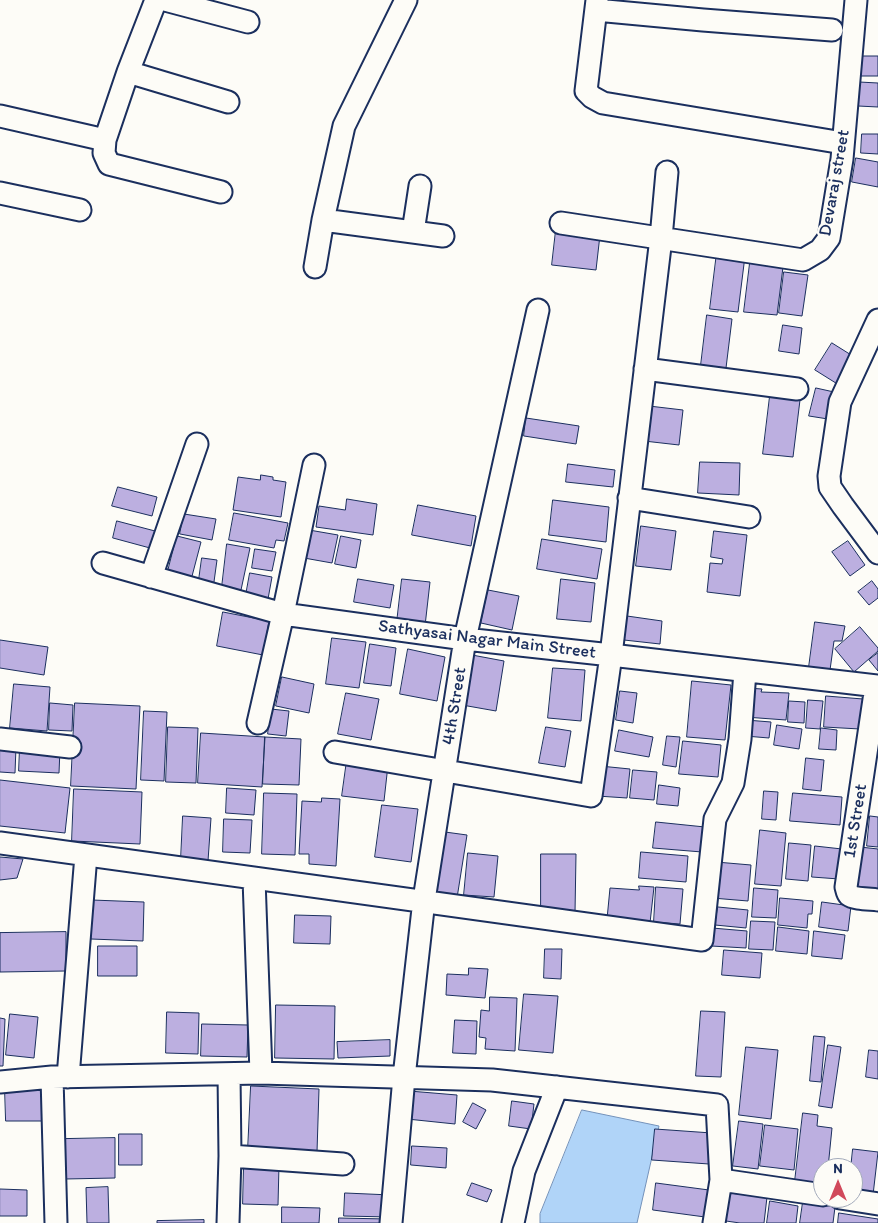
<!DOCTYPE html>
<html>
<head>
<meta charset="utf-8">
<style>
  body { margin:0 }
  #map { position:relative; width:878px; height:1223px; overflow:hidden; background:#fdfcf7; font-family:Itim,sans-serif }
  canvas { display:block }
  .north { position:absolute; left:813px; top:1158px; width:50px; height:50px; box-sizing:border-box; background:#fdfcf7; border:1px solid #a3aaba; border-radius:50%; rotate:0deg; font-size:14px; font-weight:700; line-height:20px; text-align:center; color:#1b2f5e }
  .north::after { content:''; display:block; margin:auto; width:18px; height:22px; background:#d1495b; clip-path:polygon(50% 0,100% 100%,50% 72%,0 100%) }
</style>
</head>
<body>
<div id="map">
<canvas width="878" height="1223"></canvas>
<div class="north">N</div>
</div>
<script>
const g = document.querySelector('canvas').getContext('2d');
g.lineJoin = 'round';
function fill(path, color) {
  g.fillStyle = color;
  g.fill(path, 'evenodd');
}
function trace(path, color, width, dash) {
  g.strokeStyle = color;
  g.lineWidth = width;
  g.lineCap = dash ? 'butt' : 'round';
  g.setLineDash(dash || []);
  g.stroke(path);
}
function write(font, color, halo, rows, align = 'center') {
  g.font = font + ' Itim,sans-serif';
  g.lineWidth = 4.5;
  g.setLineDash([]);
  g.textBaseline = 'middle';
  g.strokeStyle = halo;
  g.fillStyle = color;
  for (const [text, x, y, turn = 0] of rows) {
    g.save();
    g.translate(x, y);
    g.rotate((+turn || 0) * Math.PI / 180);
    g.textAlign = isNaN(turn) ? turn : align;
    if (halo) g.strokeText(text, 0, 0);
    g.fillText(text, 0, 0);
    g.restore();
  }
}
const water = new Path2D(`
  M582 1110 659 1126 637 1223H540V1214Z`);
const building = new Path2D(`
  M860 56H878V76H860Z
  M859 82 878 83V107L858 106Z
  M862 134H878V154L861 153Z
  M856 158 878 162V187L852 182Z
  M556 230 600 235 596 270 552 265Z
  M717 252 745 256 738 312 710 309Z
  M750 263 783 267 777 315 744 312Z
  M784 272 808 275 802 316 779 313Z
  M707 315 732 319 726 368 701 365Z
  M783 325 802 328 799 354 779 351Z
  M832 343 856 358 839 385 815 370Z
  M816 388 834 392 828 419 809 416Z
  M770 396 800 400 793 457 763 454Z
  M649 406 683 410 679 445 644 441Z
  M526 418 579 426 576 444 524 436Z
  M700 462 740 463 739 495 698 493Z
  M568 464 615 470 613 487 566 482Z
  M261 475 273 477V480L286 482 281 517 233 510 238 477 260 480Z
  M118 487 157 497 152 516 112 506Z
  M347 499 377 504 373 535 316 527 319 506 345 510Z
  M553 500 609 507 606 542 549 535Z
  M418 505 476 516 471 546 412 535Z
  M234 513 288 523 284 541 276 540 274 548 229 540Z
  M184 514 216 519 212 540 180 534Z
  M117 521 155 531 150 548 113 538Z
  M641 526 676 531 671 570 636 566Z
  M309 530 338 535 332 563 304 558Z
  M714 531 747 535 740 596 707 592 710 563 722 564 723 559 711 557Z
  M177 536 201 542 191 580 167 575Z
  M341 536 361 540 356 568 335 564Z
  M542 539 602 549 597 579 537 569Z
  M848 541 865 565 850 576 832 552Z
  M227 544 250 548 241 590 222 587Z
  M255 549 276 552 272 571 252 568Z
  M202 558 217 560 213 589 198 587Z
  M250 573 272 577 268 599 246 595Z
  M358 579 394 585 390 608 354 602Z
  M402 579 430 582 425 626 397 622Z
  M561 579 595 583 591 622 557 619Z
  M872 581 878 589V598L869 605 858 592Z
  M488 590 519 596 512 630 481 623Z
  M223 612 269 621 263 655 217 646Z
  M627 616 662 621 660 644 624 640Z
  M815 622 845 626 842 641H834L830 670 809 667Z
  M860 627 878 648V651L854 672 835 649Z
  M332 638 366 642 359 688 326 684Z
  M0 640 48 647 44 675 0 668Z
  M370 644 396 648 391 686 364 683Z
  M408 649 445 657 437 701 400 694Z
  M878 653V671L869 660Z
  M472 655 504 661 496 711 462 705Z
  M553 668 585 670 581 721 548 718Z
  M282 677 314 684 309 713 276 706Z
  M692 681 731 685 725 740 687 737Z
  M14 684 50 687 47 731 10 728Z
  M747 688 762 689 761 692 789 693 786 720 745 717Z
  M620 691 637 693 633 723 616 720Z
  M346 693 379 699 371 740 338 734Z
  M826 696 863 699 860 729 824 727Z
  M808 700 823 701 820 729 806 728Z
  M789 701 805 702 804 723 788 722Z
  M50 703 73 705 72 731 49 730Z
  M75 703 140 706 136 789 71 786Z
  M271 709 289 711 286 736 268 734Z
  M144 711 167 712 164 781 141 780Z
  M746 720 771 722 769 738 745 736Z
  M777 725 802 729 799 749 774 745Z
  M168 727 198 728 196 783 166 782Z
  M546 727 571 731 565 767 539 763Z
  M821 728 837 730 836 750 819 749Z
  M619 730 653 737 649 757 615 751Z
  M201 733 265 737 262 787 198 783Z
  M667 736 680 737 676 767 663 765Z
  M265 737 301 739 299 785 263 784Z
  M683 741 721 745 718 777 679 774Z
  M0 746 16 747 15 773 0 772Z
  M20 747 60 749 59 773 19 771Z
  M806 758 824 760 821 791 803 789Z
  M347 760 388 765 384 801 342 796Z
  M600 766 630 769 627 798 597 796Z
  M633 770 657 772 654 800 630 798Z
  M0 780 70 788 65 833 0 826Z
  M659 785 680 788 678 806 657 804Z
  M227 788 256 790 254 815 226 813Z
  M74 789 142 792 140 844 72 841Z
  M764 791 778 792 776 820 762 819Z
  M264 793 297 794 295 855 262 854Z
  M793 793 842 797 840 825 790 821Z
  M322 798 340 799 336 866 309 864V854H299L302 801 321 802Z
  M382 805 418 809 411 862 375 857Z
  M183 816 211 818 208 861 181 859Z
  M870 816 878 817V847L867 846Z
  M224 819 252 820 250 853 223 852Z
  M656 822 705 827 702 852 653 848Z
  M760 830 786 833 781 886 755 884Z
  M445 832 467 835 457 898 435 895Z
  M789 843 811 845 808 881 786 879Z
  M815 846 842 849 839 879 812 877Z
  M860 847 878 849V893L855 890Z
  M641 852 688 856 686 882 639 878Z
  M468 853 498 856 494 897 464 895Z
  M541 854H576L575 913H541Z
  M0 857 23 859 17 878 0 880Z
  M716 862 751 865 748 901 712 898Z
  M639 886 654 887 650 923 607 919 610 888 639 890Z
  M656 887 683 889 680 924 654 922Z
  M754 888 778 890 776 918 752 917Z
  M780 898 813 901 812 914H808L807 928 778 925Z
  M92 900 144 902 143 941 91 939Z
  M822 902 851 906 848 931 819 927Z
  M718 907 748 910 746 928 715 925Z
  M295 915 331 916 330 944 294 943Z
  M751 921 775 922 773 950 749 949Z
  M778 927 809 931 807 954 776 951Z
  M712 928 747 931 746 948 711 946Z
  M814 931 845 935 842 959 812 956Z
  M66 932V971L0 972V933Z
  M98 946H137V976H98Z
  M545 949H562L561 979 544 978Z
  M724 950 762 953 760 978 722 975Z
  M469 968 488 969 485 998 446 995 447 974 468 975Z
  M524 994 558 996 553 1053 519 1050Z
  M490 997 517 998 515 1051 485 1049 486 1038 479 1037 481 1010 489 1011Z
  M276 1005 335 1006 334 1059 275 1058Z
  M701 1011 725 1012 721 1077 696 1076Z
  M167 1012 199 1013 198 1054 166 1053Z
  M10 1014 38 1017 34 1058 6 1055Z
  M0 1018 5 1019 3 1066H0Z
  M455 1020 477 1021 476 1054 453 1053Z
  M202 1024 248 1025 247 1057 201 1056Z
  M814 1036 825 1037 821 1082 810 1081Z
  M390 1040V1056L338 1058 337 1042Z
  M828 1045 841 1047 832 1108 819 1106Z
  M746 1047 778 1050 771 1119 739 1115Z
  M869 1050 878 1051V1079L866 1077Z
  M251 1086 319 1089 317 1152 248 1150Z
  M5 1090H43L44 1121H6Z
  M409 1091 457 1095 455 1124 407 1119Z
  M512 1101 534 1104 531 1129 509 1126Z
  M473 1103 486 1110 476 1129 463 1122Z
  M803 1113 818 1115 817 1126 832 1128 828 1168H823V1184L795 1181Z
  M739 1121 763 1124 758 1169 733 1166Z
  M765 1125 798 1129 794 1170 760 1166Z
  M655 1129 712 1133 709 1164 652 1160Z
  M119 1134H142V1165H119Z
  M115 1138V1178L65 1179V1139Z
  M412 1146 447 1148 446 1168 411 1165Z
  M853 1149 878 1152 873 1195 853 1192V1168H851Z
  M244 1164 279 1165 278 1205 243 1204Z
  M472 1183 492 1190 487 1202 467 1195Z
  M656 1183 709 1190 705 1217 653 1210Z
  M108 1187 109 1223H87L86 1188Z
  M0 1189 27 1190V1216H0Z
  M345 1193 391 1195 390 1217 344 1216Z
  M729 1193 767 1197 764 1223H740L726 1221Z
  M770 1201 798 1206 796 1223H767Z
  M803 1202 835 1207 833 1223H800Z
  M282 1207 320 1208 319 1223H282Z
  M839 1213 878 1219V1223H838Z
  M339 1218 387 1219V1223H339Z
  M204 1220V1223H157V1221Z`);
const street = new Path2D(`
  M156 0 128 72 105 140 104 153 109 164 221 192
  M165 0 248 22
  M597 0 586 91 592 97 603 103 843 143
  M596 10 703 20 832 30
  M128 72 228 102
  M0 116 105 140
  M0 193 80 210
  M323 220 413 232 420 186
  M561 223 803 260 820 250 829 238 842 159 856 0
  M413 232 443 236
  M315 267 323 220 344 126 406 0
  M878 320 840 402 829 476 830 487 843 506 878 553
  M645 369 797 389
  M629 498 749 517
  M103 563 283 614 465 639 611 655 878 686
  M151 577 197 444
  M876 686 846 887C847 890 847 893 849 895 854 899 871 899 878 900
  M258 723 283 614 314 465
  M0 739 70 747
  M335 752 591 796 611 655 661 238 667 172
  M0 843C234 875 468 907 702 940L715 819 733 783 740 739 745 671
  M254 879 261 1073
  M52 1077 56 1223
  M68 1077 86 855
  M0 1082 52 1077 261 1073 492 1080 717 1105 721 1180 714 1223
  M230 1156 343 1164
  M721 1180 823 1195
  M840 1198 878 1204
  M228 1223 230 1156 229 1074
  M391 1223 404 1077 424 900 465 639 538 310
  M513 1223 524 1171 557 1087`);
const streetNames = [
  ["Devaraj street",835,183,-80],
  ["Sathyasai Nagar Main Street",487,640,7],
  ["4th Street",455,706,-81],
  ["1st Street",856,821,-81]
];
fill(water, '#b0d4f8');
trace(water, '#7492ba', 1);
fill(building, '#bcafe0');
trace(building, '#1b2f5e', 1);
trace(street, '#1b2f5e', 25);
trace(street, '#fdfcf7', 21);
write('18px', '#1b2f5e', '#fdfcf7', streetNames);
</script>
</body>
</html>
